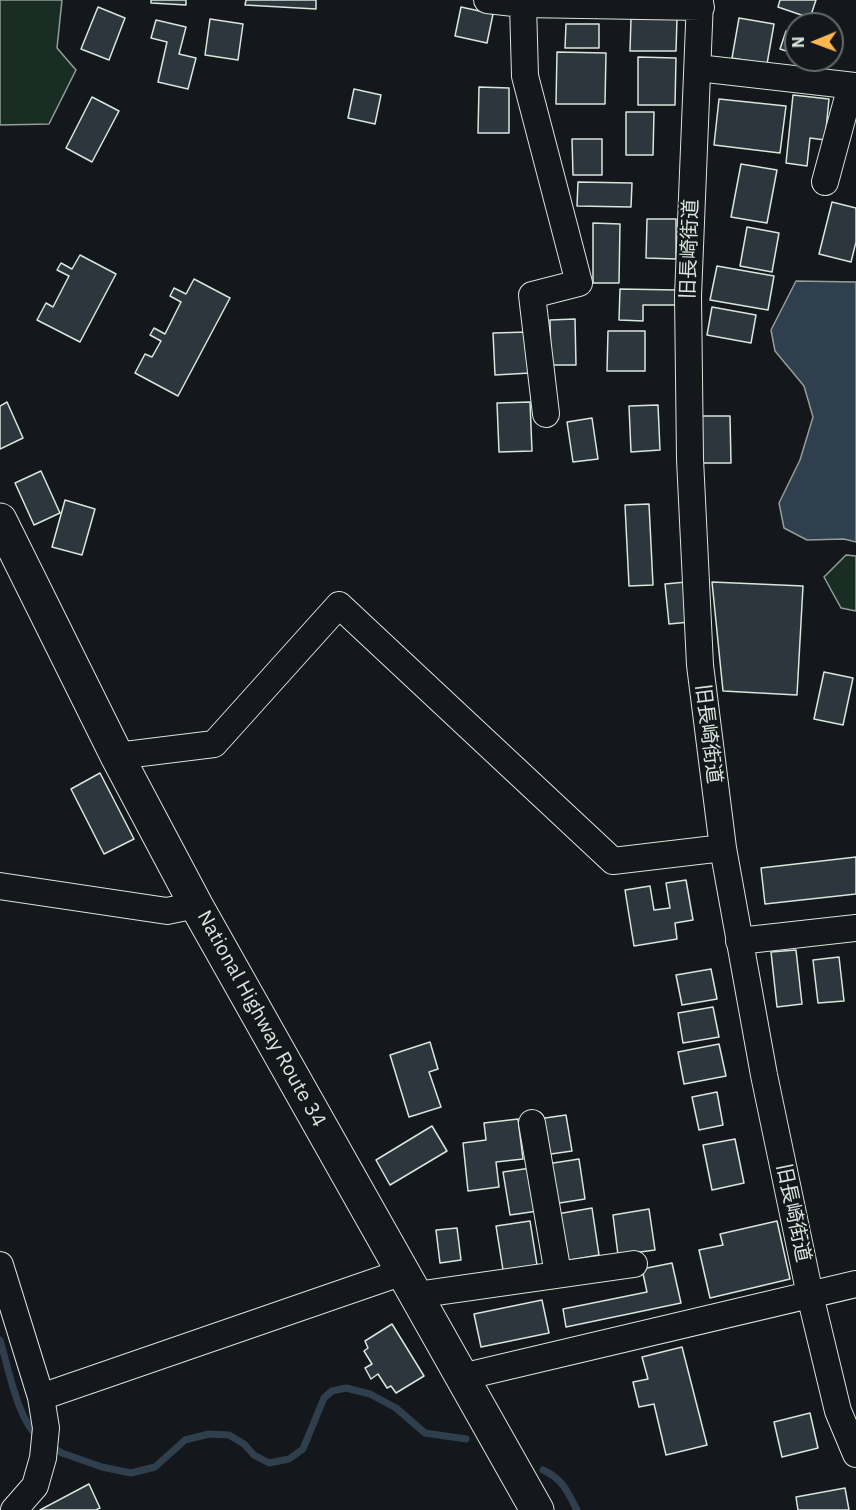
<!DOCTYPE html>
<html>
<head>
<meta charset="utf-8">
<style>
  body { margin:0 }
  #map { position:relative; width:856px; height:1510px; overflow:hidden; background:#14181c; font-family:"IBM Plex Sans",sans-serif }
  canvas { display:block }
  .north { position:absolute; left:784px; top:12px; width:60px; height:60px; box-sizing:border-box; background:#14181c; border:2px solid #626a69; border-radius:50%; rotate:269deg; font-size:16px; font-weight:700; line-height:24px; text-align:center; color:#d8e6dc }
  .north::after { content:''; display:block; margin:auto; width:21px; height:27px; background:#ffb74d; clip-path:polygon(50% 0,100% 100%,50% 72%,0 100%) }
</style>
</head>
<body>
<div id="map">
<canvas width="856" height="1510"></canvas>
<div class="north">N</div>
</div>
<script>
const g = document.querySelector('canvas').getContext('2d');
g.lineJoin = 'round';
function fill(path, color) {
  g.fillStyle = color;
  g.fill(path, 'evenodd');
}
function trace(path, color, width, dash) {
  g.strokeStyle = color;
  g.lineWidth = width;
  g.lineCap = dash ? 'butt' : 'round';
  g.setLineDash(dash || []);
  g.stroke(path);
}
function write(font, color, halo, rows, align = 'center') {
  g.font = font + ' "IBM Plex Sans","Noto Sans JP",sans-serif';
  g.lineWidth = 4.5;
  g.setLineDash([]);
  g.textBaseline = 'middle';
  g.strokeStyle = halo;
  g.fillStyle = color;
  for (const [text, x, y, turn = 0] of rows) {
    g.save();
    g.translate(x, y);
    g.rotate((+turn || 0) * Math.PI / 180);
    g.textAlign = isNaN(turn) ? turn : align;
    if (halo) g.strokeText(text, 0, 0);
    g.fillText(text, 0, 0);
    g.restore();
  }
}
const green = new Path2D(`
  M0 0H62L57 48 76 70 49 124 0 125Z
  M846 555 856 556V611L841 608 824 577Z`);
const water = new Path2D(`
  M796 281 856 282V542L844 539 807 540 784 528 779 503 800 460 813 417 804 386 775 351 771 330Z`);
const stream = new Path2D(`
  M0 1340C8 1366 18 1423 40 1438
  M49 1445 62 1453 102 1467 131 1473 155 1467 185 1440 209 1434 229 1435 244 1444 254 1455 269 1463 289 1459 303 1449 324 1398 332 1391 346 1388 370 1394 396 1408 425 1433 466 1439
  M543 1470C563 1479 567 1491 577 1510`);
const building = new Path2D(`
  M151 0H186V5L151 3Z
  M246 0H316V9L245 5Z
  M780 0H816L810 18 778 7Z
  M98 7 125 18 109 60 81 49Z
  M461 7 493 14 487 43 455 36Z
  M739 18 774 24 767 64 732 58Z
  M210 19 243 24 238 60 205 55Z
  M631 19H677L676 51H630Z
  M156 20 186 27 179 54 196 58 188 89 158 82 167 42 151 38Z
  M566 24H599V48H565Z
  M786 31 796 34V54L780 49Z
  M557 52 606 53 605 104H556Z
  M638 57 676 58 675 105H638Z
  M479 87 509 88V133H478Z
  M354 89 381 95 375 124 348 118Z
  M793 95 829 99 825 140 810 138 807 166 786 163Z
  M92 97 119 111 92 162 66 148Z
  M719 99 786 106 780 153 714 145Z
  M626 112H654L653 155H626Z
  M572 139H602V175H573Z
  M741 164 777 170 767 223 731 217Z
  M578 182 632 183 631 207 577 206Z
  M832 202 856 208V242L851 262 819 254Z
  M647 219H676V259L646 258Z
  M593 223 620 224 619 283H593Z
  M747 227 779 233 772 272 740 266Z
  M80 255 116 274 80 342 37 320 46 303 53 307 69 276 57 270 61 263 72 269Z
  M717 266 774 276 768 310 710 300Z
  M194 279 230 298 178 396 135 373 145 354 152 357 161 341 150 335 154 328 165 334 181 302 170 296 174 288 186 294Z
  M620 289 677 290V305H643V321L619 320Z
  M712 307 756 315 751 343 707 335Z
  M575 319 576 365H551L550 320Z
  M608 331H645V371H607Z
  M529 332 530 373 495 375 493 333Z
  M7 402 23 438 0 449V406Z
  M530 402 532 451 499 452 497 403Z
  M658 405 660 450 631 452 629 406Z
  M701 416H730L731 463H702Z
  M592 418 598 459 573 462 567 422Z
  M41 471 60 513 34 525 15 483Z
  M65 500 95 509 82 555 52 547Z
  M649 504 653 585 629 586 625 505Z
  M686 582 690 622 669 624 665 584Z
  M712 582 803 586 797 695 723 691Z
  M824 672 853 678 843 725 814 719Z
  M100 773 134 839 104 854 71 789Z
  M856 857V894L765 904 761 868Z
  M686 880 693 920 675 923 677 939 634 946 625 890 650 886 654 910 670 908 666 883Z
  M796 950 802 1004 777 1007 771 952Z
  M839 957 844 1001 818 1003 813 960Z
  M711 969 717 999 682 1005 676 975Z
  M713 1007 719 1037 683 1043 678 1013Z
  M430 1042 438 1069 429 1072 441 1107 409 1117 390 1055Z
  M719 1044 726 1076 684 1084 678 1052Z
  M717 1092 723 1125 699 1130 692 1097Z
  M566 1115 572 1151 544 1155 538 1119Z
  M518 1119 523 1159 496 1162 499 1187 468 1191 463 1143 486 1140 484 1123Z
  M432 1126 447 1151 390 1185 376 1160Z
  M735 1139 744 1183 712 1190 703 1145Z
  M579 1159 585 1199 553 1204 547 1164Z
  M531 1168 538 1211 510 1215 503 1172Z
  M592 1208 599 1255 565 1261 557 1214Z
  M649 1209 655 1250 618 1255 613 1215Z
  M530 1221 537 1265 503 1270 496 1226Z
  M777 1221 790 1279 710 1298 699 1250 723 1245 720 1234Z
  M457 1228 461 1260 440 1263 436 1230Z
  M672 1263 681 1303 566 1327 563 1309 647 1292 642 1269Z
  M542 1300 549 1333 481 1347 474 1314Z
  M392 1324 424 1376 396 1393 391 1386 387 1388 378 1374 371 1379 365 1368 372 1364 364 1351 368 1348 365 1341Z
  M682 1347 707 1445 666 1455 654 1404 639 1407 633 1382 648 1379 642 1357Z
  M810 1413 818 1448 782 1457 774 1422Z
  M89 1484 100 1508 96 1510H40Z
  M845 1488 849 1510H798L796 1497Z`);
const minor = new Path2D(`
  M487 0 523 4 701 7
  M700 0 688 296 690 459 700 665 723 848 764 1075 810 1295 838 1411 856 1454
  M523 4 525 76 579 283 532 295 546 414
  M698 68 856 86
  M825 182 851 86
  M117 756 214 744 339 605 613 861 723 848
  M0 886 167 911 196 905
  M739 941 856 928
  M532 1123 558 1274
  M0 1265 41 1397 46 1428 43 1458 35 1486 14 1510
  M416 1295 634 1264
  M462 1377 856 1284
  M41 1397 403 1272`);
const highway = new Path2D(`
  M0 520 117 756 196 905 537 1510`);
const streetNames = [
  ["旧長崎街道",690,249,-88],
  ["旧長崎街道",708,734,83],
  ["National Highway Route 34",261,1019,61],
  ["旧長崎街道",793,1213,78]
];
fill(green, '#1a2d24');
trace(green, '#939e99', 1.5);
fill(water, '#2f3f4d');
trace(water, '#939e99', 1.5);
trace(stream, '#2f3f4d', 7);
fill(building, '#2c363c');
trace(building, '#d8e6dc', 1.5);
trace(minor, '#d8e6dc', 28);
trace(highway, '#d8e6dc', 35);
trace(minor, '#14181c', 26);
trace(highway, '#14181c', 33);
write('20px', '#d8e6dc', '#14181c', streetNames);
</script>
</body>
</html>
